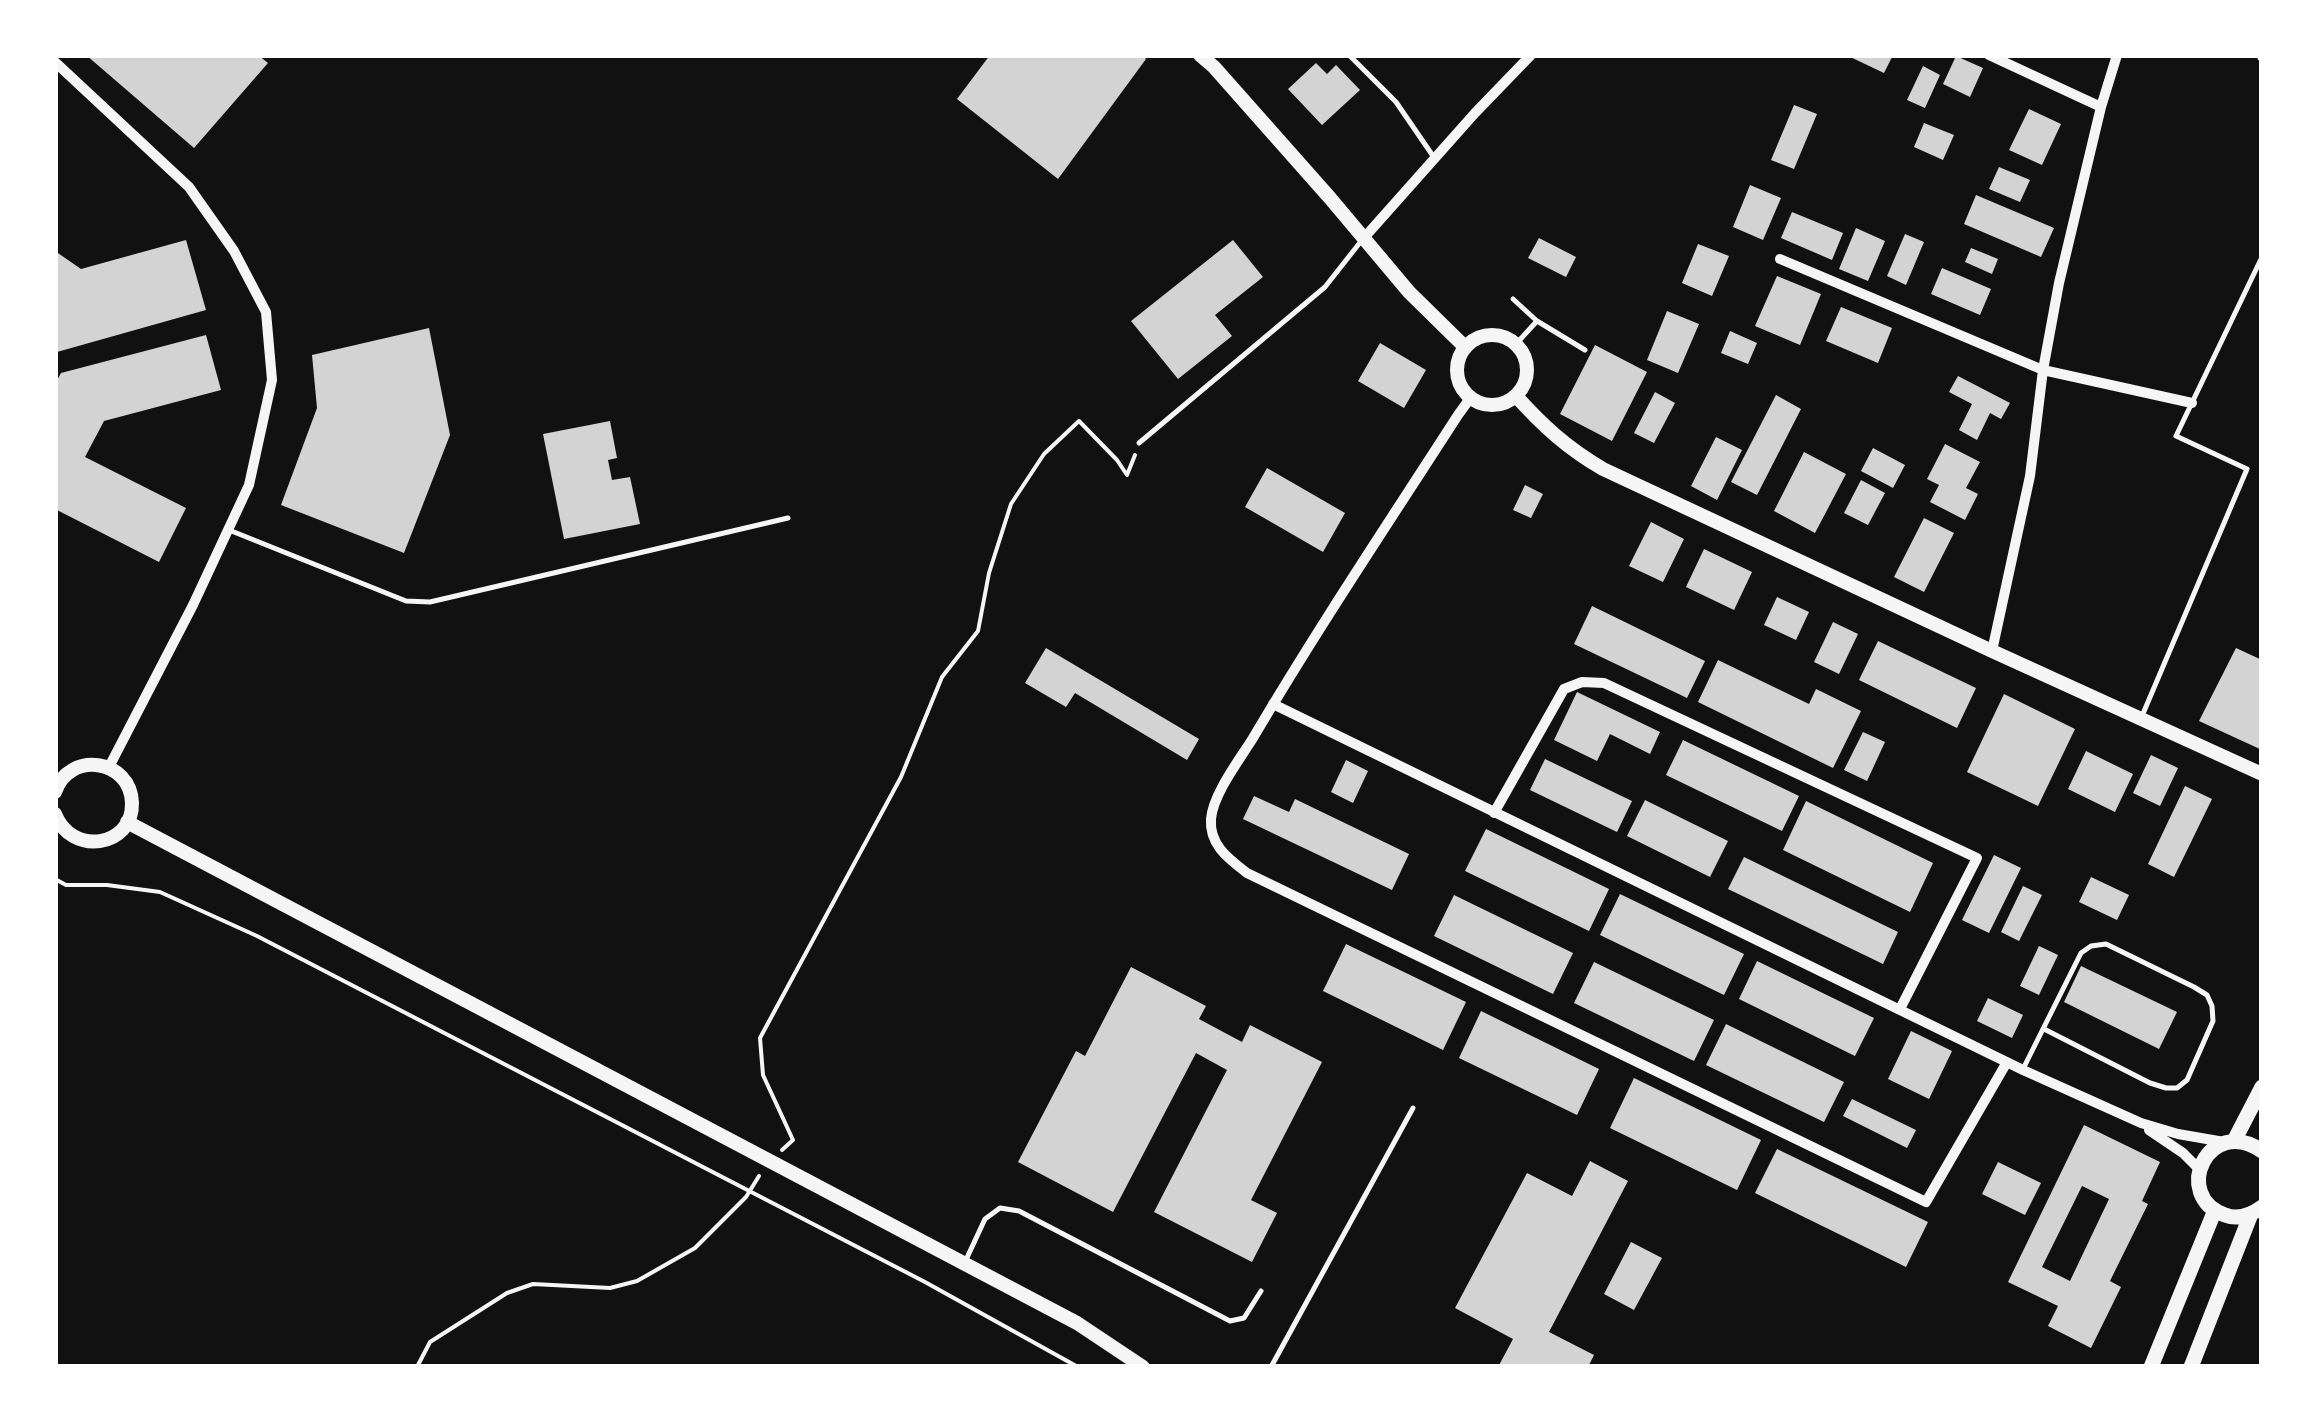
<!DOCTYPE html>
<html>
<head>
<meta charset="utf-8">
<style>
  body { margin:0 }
  #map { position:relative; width:2317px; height:1422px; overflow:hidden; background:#111; font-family:Ubuntu,sans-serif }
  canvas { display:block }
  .frame { position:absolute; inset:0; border:58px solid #fff; pointer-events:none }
</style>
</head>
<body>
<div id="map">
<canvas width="2317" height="1422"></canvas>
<div class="frame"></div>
</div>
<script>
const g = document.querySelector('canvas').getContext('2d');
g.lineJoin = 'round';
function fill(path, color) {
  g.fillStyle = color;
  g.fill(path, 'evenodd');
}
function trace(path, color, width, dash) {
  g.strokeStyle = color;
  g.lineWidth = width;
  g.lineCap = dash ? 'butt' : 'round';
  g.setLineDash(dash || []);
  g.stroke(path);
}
const building = new Path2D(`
  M86 55H258L268 63 194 148Z
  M990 55H1142L1146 59 1058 179 957 99Z
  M1846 55H1893L1884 73Z
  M1956 56 1983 68 1970 97 1943 84Z
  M1316 63 1327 74 1336 65 1360 90 1322 125 1288 89Z
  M1923 66 1940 75 1925 108 1907 100Z
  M1794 105 1817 114 1794 169 1771 160Z
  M2029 109 2061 124 2042 165 2009 150Z
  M1924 123 1954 135 1943 160 1914 147Z
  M1999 167 2030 180 2020 202 1989 189Z
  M1750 185 1781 198 1763 240 1733 227Z
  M1976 195 2054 228 2041 257 1964 224Z
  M1792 212 1843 233 1832 260 1781 238Z
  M1856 228 1885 241 1868 281 1839 269Z
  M1905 234 1924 242 1906 285 1887 276Z
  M1539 238 1576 257 1566 277 1528 258Z
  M186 240 206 310 57 352 55 351V251L81 269Z
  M1233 240 1263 277 1215 315 1232 336 1178 379 1131 321Z
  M1698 244 1729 256 1712 296 1682 283Z
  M1971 248 1998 259 1992 274 1965 262Z
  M1942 268 1991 289 1980 315 1931 294Z
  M1777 276 1821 294 1800 345 1755 326Z
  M1841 307 1892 328 1878 363 1826 341Z
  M1667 311 1699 324 1678 373 1647 360Z
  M429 328 450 435 404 553 281 505 317 408 312 355Z
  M1730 331 1757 343 1748 364 1721 353Z
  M206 335 221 390 104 421 85 457 186 508 159 562 55 509V384L61 373Z
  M1380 343 1426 370 1404 408 1358 381Z
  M1595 345 1647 372 1612 441 1560 414Z
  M1958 376 2010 403 2001 419 1990 413 1977 440 1959 430 1972 404 1949 392Z
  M1655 392 1675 403 1654 443 1634 433Z
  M1776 395 1801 409 1757 495 1731 482Z
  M610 421 617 458 608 460 612 480 630 477 640 524 564 539 543 434Z
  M1716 437 1742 450 1717 500 1691 486Z
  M1945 444 1980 462 1966 488 1978 494 1965 520 1930 502 1939 485 1927 479Z
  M1873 448 1905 465 1893 488 1861 471Z
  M1804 452 1846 474 1815 533 1774 511Z
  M1267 468 1345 513 1323 552 1245 507Z
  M1861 480 1885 493 1868 525 1844 513Z
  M1525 485 1543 494 1531 518 1513 510Z
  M1924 518 1954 533 1924 592 1894 577Z
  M1651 522 1684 539 1663 582 1629 566Z
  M1704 549 1752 572 1734 610 1686 587Z
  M1777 597 1809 612 1796 640 1764 625Z
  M1592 606 1705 661 1687 698 1574 644Z
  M1833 622 1858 634 1839 674 1814 662Z
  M1878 641 1976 688 1957 728 1859 680Z
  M1046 648 1199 739 1187 760 1075 693 1066 707 1025 683Z
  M2236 648 2262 660V750L2199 721Z
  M1718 660 1809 704 1816 689 1861 711 1833 768 1698 702Z
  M1577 692 1660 732 1650 754 1610 734 1597 761 1554 740Z
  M2004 694 2075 729 2038 806 1967 772Z
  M1863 732 1885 742 1867 781 1844 770Z
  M1683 740 1799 796 1782 831 1666 775Z
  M2086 751 2133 774 2115 812 2068 789Z
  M2151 755 2178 768 2160 806 2133 793Z
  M1545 759 1632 801 1617 832 1530 790Z
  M1346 760 1368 771 1353 803 1331 792Z
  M2185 786 2212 799 2174 877 2148 864Z
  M1254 796 1289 812 1295 799 1409 854 1392 890 1243 819Z
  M1645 800 1728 841 1710 877 1627 836Z
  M1806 801 1933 863 1910 912 1783 850Z
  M1486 829 1609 889 1589 931 1465 871Z
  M1994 855 2021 868 1989 933 1962 920Z
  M1744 857 1898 932 1883 964 1728 889Z
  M2091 877 2129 895 2117 920 2079 902Z
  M2023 886 2042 895 2019 941 2001 932Z
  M1620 894 1744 954 1724 995 1600 935Z
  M1454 895 1573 953 1553 994 1434 936Z
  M1346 944 1466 1002 1443 1050 1323 991Z
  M2039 946 2058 955 2039 995 2020 986Z
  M1757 961 1874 1018 1855 1056 1739 999Z
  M1594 962 1714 1020 1694 1061 1574 1003Z
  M2081 966 2177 1012 2159 1049 2064 1002Z
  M1131 967 1206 1006 1199 1019 1242 1042 1250 1025 1322 1062 1251 1200 1277 1213 1252 1262 1154 1212 1227 1070 1196 1053 1113 1212 1018 1162 1076 1051 1085 1056Z
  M1988 998 2023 1015 2012 1038 1977 1021Z
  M1481 1011 1599 1069 1577 1115 1459 1058Z
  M1726 1024 1844 1082 1824 1122 1706 1065Z
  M1911 1031 1952 1051 1929 1099 1888 1079Z
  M1634 1078 1761 1140 1737 1190 1610 1128Z
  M1852 1099 1916 1130 1907 1148 1843 1116Z
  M2084 1125 2160 1162 2142 1201 2148 1204 2110 1281 2121 1287 2091 1348 2048 1326 2058 1306 2008 1282ZM2082 1186 2109 1199 2070 1281 2042 1267Z
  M1777 1149 1928 1222 1906 1267 1755 1193Z
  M1590 1161 1628 1181 1549 1332 1594 1355 1588 1367H1498L1513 1339 1455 1308 1527 1173 1572 1196Z
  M1998 1162 2041 1183 2025 1215 1982 1194Z
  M1631 1242 1662 1258 1634 1310 1604 1294Z`);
const path = new Path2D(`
  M55 879 66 885H107L160 892 257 936 925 1282 1078 1367
  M782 1150 793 1140 763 1075 760 1038 901 777 942 677 978 631 989 573 1011 504 1044 454 1079 421 1117 460 1127 475 1135 455
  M417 1367 430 1342 507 1293 533 1284 610 1288 637 1281 695 1248 746 1197 759 1176`);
const service = new Path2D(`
  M1349 55 1396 102 1433 156
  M2260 58H2262
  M1513 299 1537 321 1585 350
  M1516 344 1537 321
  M1139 443 1325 287 1362 240
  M229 530 406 601 430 602 788 518
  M2142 716 2247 469 2176 436 2262 257
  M2024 1067 2081 953 2091 946 2106 944 2194 987 2207 995 2212 1006 2213 1021 2187 1080 2177 1088H2166L2150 1083 2044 1029
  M965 1262 985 1219 1000 1208 1019 1211 1230 1321 1244 1318 1261 1291
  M1271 1367 1413 1108`);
const minor = new Path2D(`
  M1989 55 2101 107
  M55 62 189 187 234 251 266 312 272 380 249 485 193 605 109 767
  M1363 239 1475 113 1531 55
  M1780 259 2043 370 2192 403
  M1471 397 1458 415C1389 522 1318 628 1253 738 1240 759 1213 794 1211 819 1209 845 1229 859 1247 873L1926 1202 2007 1062
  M1992 651 2030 476 2043 370 2059 283 2101 107 2117 55
  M1273 704 2023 1070 2141 1123 2178 1134 2224 1142
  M1494 813 1564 689 1582 682 1604 683 1977 858 1900 1009
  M2149 1130 2183 1153 2199 1169`);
const tertiary = new Path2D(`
  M1200 55 1214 67 1330 198 1409 292 1465 347
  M1457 370a35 35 0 1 1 70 0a35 35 0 1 1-70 0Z
  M1516 396C1543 426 1567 448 1603 469L1992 651 2262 774
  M55 792C69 750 131 759 132 803 133 848 71 856 55 814
  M127 822 1077 1323 1143 1367`);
const secondary = new Path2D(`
  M2234 1141 2262 1087
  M2262 1151C2208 1114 2171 1196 2225 1215 2238 1220 2251 1215 2262 1207
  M2151 1367 2215 1210
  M2191 1367 2251 1214`);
fill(building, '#d3d3d3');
trace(path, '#f5f5f5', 4);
trace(service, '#f5f5f5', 5);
trace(minor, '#f5f5f5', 10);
trace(tertiary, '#f5f5f5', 14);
trace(secondary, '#f5f5f5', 15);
</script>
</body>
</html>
